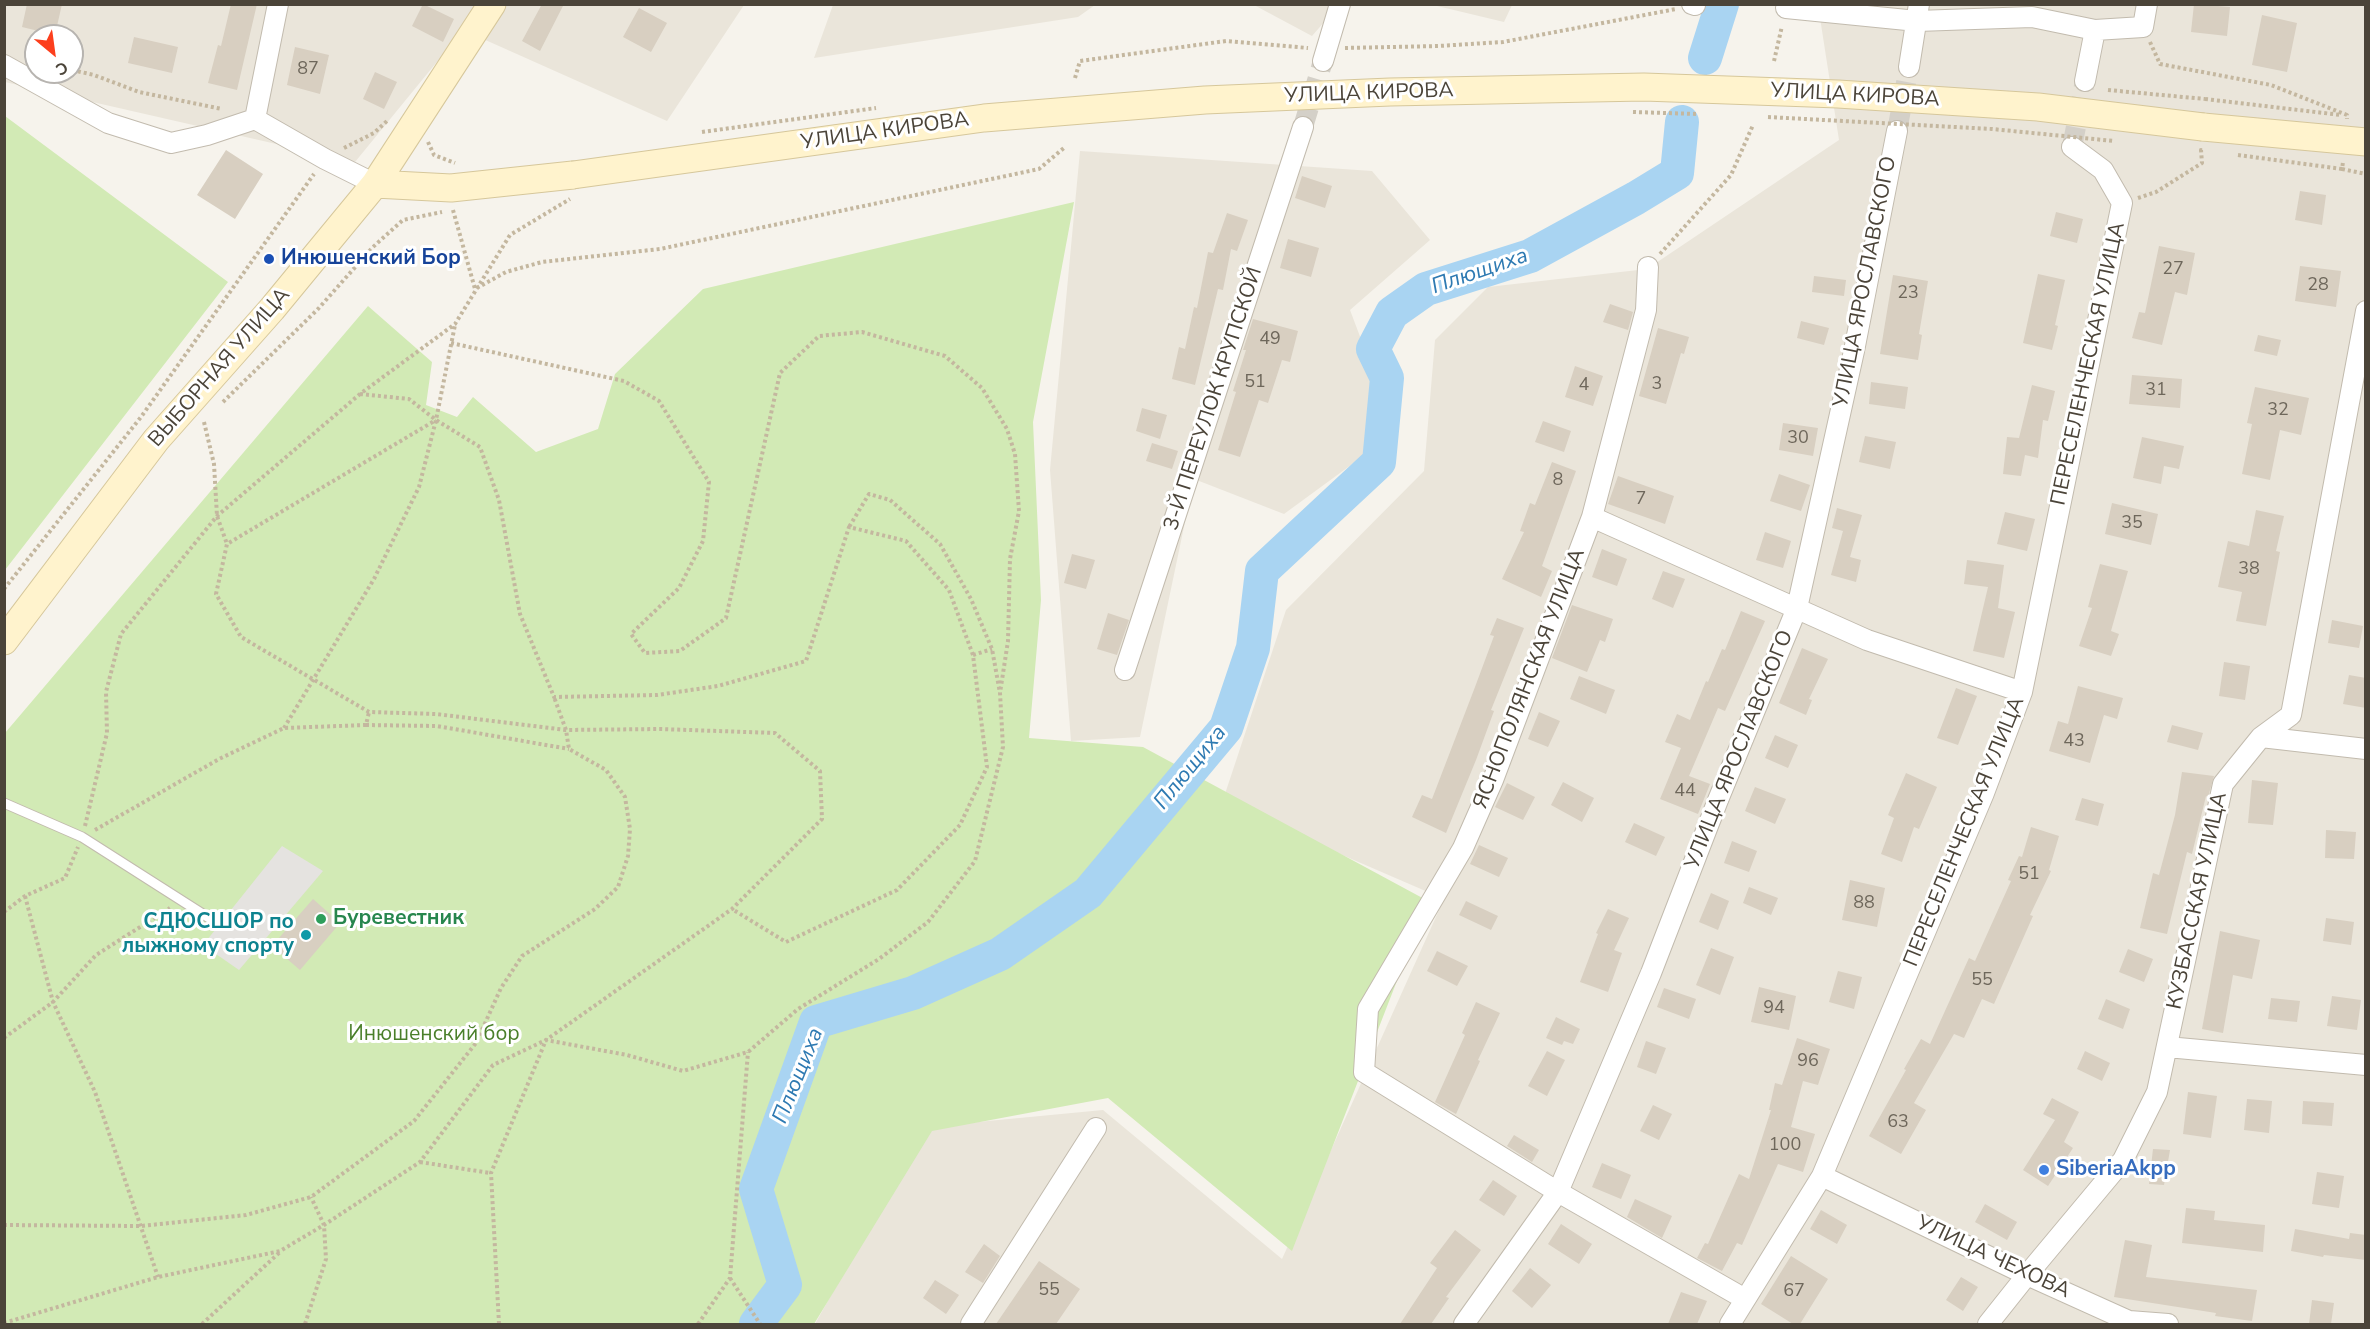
<!DOCTYPE html>
<html>
<head>
<meta charset="utf-8">
<style>
  body { margin:0 }
  #map { position:relative; width:2370px; height:1329px; overflow:hidden; background:#f6f3ec; font-family:"Nunito Sans",sans-serif }
  canvas { display:block }
  .frame { position:absolute; inset:0; border:6px solid #4b4439; pointer-events:none }
  .north { position:absolute; left:24px; top:24px; width:60px; height:60px; box-sizing:border-box; background:#fff; border:2px solid #b7b4b0; border-radius:50%; rotate:151deg; font-size:16px; font-weight:700; line-height:24px; text-align:center; color:#4b4439 }
  .north::after { content:''; display:block; margin:auto; width:21px; height:27px; background:#fc3f1d; clip-path:polygon(50% 0,100% 100%,50% 72%,0 100%) }
</style>
</head>
<body>
<div id="map">
<canvas width="2370" height="1329"></canvas>
<div class="frame"></div>
<div class="north">С</div>
</div>
<script>
const g = document.querySelector('canvas').getContext('2d');
g.lineJoin = 'round';
function fill(path, color) {
  g.fillStyle = color;
  g.fill(path, 'evenodd');
}
function trace(path, color, width, dash) {
  g.strokeStyle = color;
  g.lineWidth = width;
  g.lineCap = dash ? 'butt' : 'round';
  g.setLineDash(dash || []);
  g.stroke(path);
}
function write(font, color, halo, rows, align = 'center') {
  g.font = font + ' "Nunito Sans",sans-serif';
  g.lineWidth = 6;
  g.setLineDash([]);
  g.textBaseline = 'middle';
  g.strokeStyle = halo;
  g.fillStyle = color;
  for (const [text, x, y, turn = 0] of rows) {
    g.save();
    g.translate(x, y);
    g.rotate((+turn || 0) * Math.PI / 180);
    g.textAlign = isNaN(turn) ? turn : align;
    if (halo) g.strokeText(text, 0, 0);
    g.fillText(text, 0, 0);
    g.restore();
  }
}
const residential = new Path2D(`
  M5 5H744L667 121 463 30 355 162 5 82ZM36 36H72V72H36Z
  M833 5V4L1095 5 1078 17 814 58Z
  M1254 5H1339L1312 36Z
  M1433 5 1512 4V5L1504 22Z
  M1818 5H2365V1324H815L925 1127 1103 1110 1282 1259 1444 899 1222 803 1286 610 1424 471 1435 340 1488 287 1647 269 1839 140Z
  M1080 151 1372 171 1430 240 1350 310 1396 432 1284 514 1194 479 1140 737 1071 741 1050 470Z`);
const green = new Path2D(`
  M5 116 228 282 5 570H4Z
  M1074 202 1033 422 1041 600 1029 738 1143 747 1428 901 1292 1251 1108 1098 932 1131 814 1324H5V733L368 306 432 362 426 405 457 417 473 397 536 452 598 429 615 374 703 289Z`);
const parking = new Path2D(`
  M282 846 323 871 239 970 203 945Z`);
const river = new Path2D(`
  M1705 58 1722 4
  M756 1324 785 1285 756 1189 816 1022 913 993 1000 954 1088 893 1226 728 1253 648 1262 571 1379 462 1387 378 1373 349 1392 313 1426 289 1530 256 1636 198 1677 173 1682 122`);
const building = new Path2D(`
  M27 4H62L55 35 22 27Z
  M231 4H257L237 90 208 83 218 45 221 46Z
  M423 4 454 19 443 42 412 26Z
  M542 4H564L540 51 522 41Z
  M2194 4 2230 7 2227 36 2191 32Z
  M639 8 667 23 651 52 623 37Z
  M2262 15 2297 23 2287 72 2252 65Z
  M134 37 178 47 172 73 128 63Z
  M295 47 329 55 320 94 287 85Z
  M375 72 397 82 384 109 363 99Z
  M226 150 263 174 235 219 197 195Z
  M1302 176 1332 186 1325 208 1295 198Z
  M2300 191 2326 195 2322 225 2295 220Z
  M2056 212 2083 219 2077 243 2050 236Z
  M1227 213 1248 220 1237 251 1231 249 1223 290 1218 289 1195 385 1172 379 1179 347 1185 349 1194 307 1197 308 1208 252 1213 253Z
  M1288 239 1319 248 1311 277 1280 268Z
  M2159 246 2195 253 2187 295 2175 292 2162 345 2132 338 2139 312 2145 313Z
  M2300 266 2341 271 2336 307 2295 301Z
  M2038 274 2065 280 2055 325 2058 326 2052 350 2023 343Z
  M1893 275 1928 281 1919 334 1922 335 1918 360 1880 354Z
  M1814 276 1846 280 1844 296 1812 292Z
  M1610 304 1633 312 1628 330 1603 322Z
  M1253 319 1298 331 1290 362 1282 360 1268 403 1259 400 1240 457 1218 450 1236 392 1233 391 1246 350H1243Z
  M1801 321 1829 328 1824 345 1797 338Z
  M1658 328 1689 337 1684 354 1681 353 1666 404 1639 396Z
  M2258 335 2281 340 2277 356 2254 351Z
  M1575 366 1603 376 1593 406 1565 397Z
  M2132 375 2182 379 2180 408 2129 404Z
  M1871 382 1908 387 1905 409 1869 404Z
  M2032 385 2055 391 2048 421 2043 420 2038 458 2025 455 2021 476 2003 474 2007 437 2019 438Z
  M2255 387 2309 398 2301 435 2280 430 2270 480 2242 474 2252 424 2247 423Z
  M1142 408 1167 415 1160 439 1136 431Z
  M1543 421 1571 431 1564 452 1535 442Z
  M1783 423 1818 428 1813 456 1779 450Z
  M1865 436 1896 442 1890 469 1859 462Z
  M2142 437 2184 446 2179 469 2164 466 2161 484 2133 478Z
  M1152 443 1178 451 1172 469 1146 461Z
  M1552 462 1576 471 1542 566 1552 571 1541 597 1502 579 1524 532 1520 531 1530 503 1535 505Z
  M1779 474 1810 485 1801 511 1770 501Z
  M1618 476 1674 496 1665 524 1608 504Z
  M2112 503 2158 514 2151 545 2105 534Z
  M1837 508 1862 515 1850 557 1861 560 1856 582 1831 575 1843 531 1832 528Z
  M2256 510 2284 516 2276 551 2280 552 2266 626 2236 621 2242 592 2218 587 2228 541 2249 546Z
  M2005 512 2035 519 2027 551 1997 544Z
  M1765 532 1791 541 1783 568 1756 560Z
  M1602 549 1627 559 1617 586 1592 577Z
  M1072 554 1095 560 1086 589 1064 583Z
  M1967 560 2004 565 1998 608 2015 612 2004 658 1973 651 1988 587 1964 584Z
  M2100 564 2128 571 2111 631 2119 634 2111 656 2079 646 2092 608 2088 607Z
  M1663 571 1685 579 1673 608 1652 599Z
  M1572 605 1613 619 1605 642 1600 640 1587 672 1552 658Z
  M1741 611 1765 621 1725 711 1718 708 1689 776 1710 784 1698 814 1660 799 1681 748 1665 742 1677 714 1690 720 1706 681 1708 682 1722 649 1725 650Z
  M1108 613 1129 620 1117 655 1097 649Z
  M1497 618 1524 628 1491 710 1494 711 1476 760 1446 833 1412 817 1422 795 1432 799 1475 687 1494 636 1490 635Z
  M2332 620 2363 626 2359 648 2328 643Z
  M1802 648 1828 659 1809 699 1812 700 1806 715 1779 703Z
  M2224 662 2250 666 2245 700 2219 696Z
  M2349 675 2366 678V708L2343 704Z
  M1579 676 1615 690 1606 714 1570 699Z
  M2078 686 2123 698 2117 719 2104 715 2090 763 2049 751 2058 721 2068 724Z
  M1956 688 1977 696 1958 745 1937 738Z
  M1539 712 1560 721 1548 747 1528 739Z
  M2172 725 2203 733 2198 750 2167 742Z
  M1775 735 1798 745 1788 768 1765 758Z
  M2182 772 2214 776 2208 797 2206 796 2192 854 2187 852 2167 934 2140 928 2153 873 2159 875 2175 815Z
  M1906 773 1937 787 1919 829 1914 827 1902 862 1881 854 1894 818 1888 815Z
  M2252 780 2278 783 2273 825 2248 823Z
  M1563 782 1594 798 1582 822 1551 805Z
  M1507 783 1535 797 1523 820 1495 807Z
  M1755 787 1786 799 1775 824 1745 811Z
  M2082 798 2104 804 2098 826 2075 820Z
  M1634 823 1665 837 1656 856 1625 842Z
  M2031 827 2059 836 2049 870 2051 871 2030 915 2033 916 1994 1004 1982 999 1964 1038 1954 1034 1914 1103 1926 1110 1901 1154 1869 1136 1906 1070 1904 1069 1921 1039 1930 1044 1969 958 1975 961 2011 881 2008 880 2019 856 2022 857Z
  M2326 830 2356 832 2354 859 2325 858Z
  M1732 841 1757 851 1749 872 1724 863Z
  M1479 845 1508 858 1499 877 1470 864Z
  M1850 880 1885 888 1877 927 1842 920Z
  M1749 887 1778 898 1771 915 1743 903Z
  M1711 893 1729 901 1718 930 1699 922Z
  M313 899 340 923 300 970 272 946Z
  M1466 901 1498 916 1491 930 1459 915Z
  M1608 909 1629 918 1614 950 1622 953 1608 992 1580 982 1598 934 1596 933Z
  M2326 918 2354 922 2351 945 2323 941Z
  M2220 931 2260 940 2252 979 2233 975 2223 1033 2202 1029Z
  M1711 948 1734 957 1720 995 1696 985Z
  M2128 949 2153 959 2144 982 2119 972Z
  M1437 951 1468 966 1457 986 1427 971Z
  M1838 971 1862 977 1854 1009 1829 1002Z
  M1759 987 1796 996 1789 1030 1751 1022Z
  M1664 988 1696 999 1689 1019 1657 1007Z
  M2332 996 2361 1000 2357 1030 2327 1026Z
  M2271 998 2300 1001 2297 1022 2268 1019Z
  M2106 999 2130 1009 2123 1029 2098 1019Z
  M1476 1002 1500 1013 1478 1060 1480 1061 1456 1114 1435 1102 1465 1035 1462 1033Z
  M1556 1017 1580 1029 1573 1044 1564 1041 1562 1045 1546 1038Z
  M1797 1038 1830 1049 1818 1085 1803 1081 1791 1127 1815 1134 1803 1172 1778 1164 1742 1245 1737 1243 1722 1271 1697 1258 1705 1243 1708 1244 1739 1174 1749 1179 1771 1110H1769L1775 1083 1782 1085Z
  M1646 1041 1666 1048 1656 1074 1637 1067Z
  M1547 1051 1565 1060 1547 1096 1528 1086Z
  M2085 1051 2110 1063 2102 1081 2077 1069Z
  M2188 1092 2217 1096 2211 1138 2183 1134Z
  M2052 1098 2079 1112 2064 1142 2073 1148 2048 1186 2023 1170 2055 1120 2043 1114Z
  M2247 1099 2272 1101 2269 1133 2244 1130Z
  M2303 1101 2334 1103 2332 1126 2302 1124Z
  M1653 1105 1672 1114 1659 1140 1640 1131Z
  M1514 1135 1539 1150 1532 1162 1507 1146Z
  M2153 1149 2170 1150 2164 1185 2149 1184Z
  M1602 1163 1631 1175 1621 1199 1592 1187Z
  M2317 1172 2344 1176 2339 1208 2312 1204Z
  M1493 1180 1517 1196 1504 1216 1479 1200Z
  M1635 1199 1672 1216 1662 1238 1627 1217Z
  M1985 1204 2017 1222 2007 1240 1975 1222Z
  M2186 1208 2215 1211 2214 1220 2265 1225 2263 1252 2182 1243Z
  M1821 1210 1847 1225 1837 1244 1810 1229Z
  M1561 1224 1592 1244 1579 1264 1548 1244Z
  M2295 1229 2349 1239 2350 1233 2366 1235V1260L2324 1255 2323 1257 2291 1251Z
  M1455 1230 1481 1250 1446 1297 1449 1298 1431 1324H1400L1437 1268 1430 1263Z
  M2125 1240 2152 1245 2146 1277 2257 1290 2252 1321 2215 1316 2216 1313 2114 1297Z
  M984 1244 1000 1256 983 1283 965 1272Z
  M1791 1256 1828 1279 1800 1324H1793L1761 1304Z
  M1039 1261 1080 1289 1056 1324H996Z
  M1530 1268 1551 1285 1532 1308 1512 1291Z
  M1961 1277 1978 1287 1963 1311 1946 1300Z
  M935 1280 959 1295 946 1314 923 1298Z
  M1681 1292 1707 1301 1697 1324H1668Z
  M2312 1300 2334 1303 2331 1324H2309Z`);
const streetTunnel = new Path2D(`
  M1303 127 1323 61
  M1897 131 1909 67
  M2072 147 2085 81`);
const path = new Path2D(`
  M2150 42 2160 64 2271 85 2347 115V119
  M1345 48 1438 46 1503 42 1676 9
  M1774 61 1782 26
  M72 70 94 75 139 92 222 109
  M1075 78 1080 61 1226 41 1308 48
  M2205 99 2341 115
  M428 142 434 155 455 163
  M344 148 374 133 388 120
  M2238 155 2342 169 2343 162
  M2342 169 2366 174
  M2138 198 2156 192 2202 163 2201 150 2203 151
  M453 210 475 289 506 272 542 262 660 249 1039 169 1065 147
  M1660 254 1731 175 1753 125
  M451 343 624 381 659 401 709 482 703 541 679 588 631 634 645 653 680 651 726 618 780 373 819 336 862 332 945 356 982 388 1007 429 1015 454 1019 511 1010 559 1008 641 1000 693
  M360 394 409 399 436 420 480 447 499 500 520 614 554 697 657 695 718 686 806 661 849 527 906 541 949 590 973 655 987 767 960 825 897 890 786 942 732 909
  M223 402 318 309 373 247 403 220 442 212
  M204 422 214 464 217 516 227 544
  M4 589 141 417 314 174
  M973 655 992 649
  M366 725 437 726 569 749
  M284 728 374 579 419 487 436 420 455 325
  M85 826 107 733 106 692 121 634 217 516 360 394 455 324 510 235 570 199
  M95 830 219 759 284 728 366 725 369 712
  M25 896 53 1002 95 1092 158 1277
  M4 912 25 896 65 878 78 847
  M4 1038 53 1002 96 955 170 908
  M420 1162 490 1173
  M4 1225 141 1226 246 1215 311 1197 414 1121 476 1043 501 988 522 956 595 909 618 887 628 856 630 829 625 797 606 770 569 749 566 730 554 697
  M730 1278 760 1324
  M4 1323 158 1277 280 1251 324 1225 420 1162 493 1065 546 1040 732 909 822 819 820 771 775 733 660 729 566 730 436 714 369 712 241 637 216 594 227 544 436 420
  M202 1324 280 1252
  M305 1324 326 1259 324 1225 311 1197
  M499 1324 491 1173 546 1040 627 1055 683 1071 748 1052 798 1009 879 959 928 922 975 861 1003 747 1000 693 992 649 971 599 940 544 890 500 869 494 849 527
  M698 1324 730 1278 748 1052`);
const lane = new Path2D(`
  M4 803 82 837 220 925`);
const street = new Path2D(`
  M278 4 255 119 325 159 375 184
  M1692 4 1695 5
  M1786 8 1917 21 2032 17 2095 30
  M1323 61 1340 4
  M4 65 108 123 171 143 207 135 255 119
  M1909 67 1919 4
  M2085 81 2095 30 2143 27 2147 4
  M1648 267 1646 310 1592 517 1493 780 1463 848 1368 1009 1364 1072 1558 1192 1745 1299
  M1592 517 1867 640 2022 692
  M1125 670 1303 127
  M2261 737 2366 749
  M2167 1047 2366 1065
  M1822 1176 2027 1275 2129 1321 2168 1324
  M971 1324 1096 1128
  M1464 1324 1558 1192 1651 973 1718 800 1797 608 1854 351 1897 131
  M1730 1324 1822 1176 1984 793 2022 692 2122 203 2103 170 2072 147
  M1988 1324 2027 1275 2123 1160 2157 1092 2223 784 2261 737 2291 715 2366 311`);
const secondary = new Path2D(`
  M2203 127 2366 142
  M375 184 451 188 573 175
  M4 641 156 440 272 309 375 184 492 4`);
const pathBridge = new Path2D(`
  M2108 90 2205 99
  M1633 112 1698 114
  M1768 117 1992 129 2114 141
  M702 132 876 108`);
const secondaryBridge = new Path2D(`
  M573 175 984 118 1205 100 1390 92 1644 87 1838 94 2038 107 2203 127`);
const markers = [
  [269,259,6,"#1a4fb4"],
  [321,919,6,"#2e9e5b"],
  [306,935,6,"#0f9aa8"],
  [2044,1170,6,"#3f7fe0"]
];
const numberNames = [
  ["87",308,70],
  ["27",2173,270],
  ["28",2318,286],
  ["23",1908,294],
  ["49",1270,340],
  ["51",1255,383],
  ["3",1657,385],
  ["4",1584,386],
  ["31",2156,391],
  ["32",2278,411],
  ["30",1798,439],
  ["8",1558,481],
  ["7",1641,500],
  ["35",2132,524],
  ["38",2249,570],
  ["43",2074,742],
  ["44",1685,792],
  ["51",2029,875],
  ["88",1864,904],
  ["55",1982,981],
  ["94",1774,1009],
  ["96",1808,1062],
  ["63",1898,1123],
  ["100",1785,1146],
  ["55",1049,1291],
  ["67",1794,1292]
];
const streetNames = [
  ["УЛИЦА КИРОВА",1369,94,-2],
  ["УЛИЦА КИРОВА",1855,96,3],
  ["УЛИЦА КИРОВА",885,132,-8],
  ["УЛИЦА ЯРОСЛАВСКОГО",1866,282,-79],
  ["ПЕРЕСЕЛЕНЧЕСКАЯ УЛИЦА",2089,364,-78],
  ["ВЫБОРНАЯ УЛИЦА",220,368,-49],
  ["3-Й ПЕРЕУЛОК КРУПСКОЙ",1214,399,-72],
  ["ЯСНОПОЛЯНСКАЯ УЛИЦА",1530,679,-69],
  ["УЛИЦА ЯРОСЛАВСКОГО",1740,750,-68],
  ["ПЕРЕСЕЛЕНЧЕСКАЯ УЛИЦА",1965,832,-68],
  ["КУЗБАССКАЯ УЛИЦА",2198,901,-78],
  ["УЛИЦА ЧЕХОВА",1993,1258,25]
];
const transitNames = [
  ["Инюшенский Бор",281,259]
];
const leisureNames = [
  ["Буревестник",333,919]
];
const cultureNames = [
  ["СДЮСШОР по",294,923],
  ["лыжному спорту",294,947]
];
const parkNames = [
  ["Инюшенский бор",434,1035]
];
const shopNames = [
  ["SiberiaAkpp",2056,1170]
];
const waterNames = [
  ["Плющиха",1480,272,-19],
  ["Плющиха",1191,768,-51],
  ["Плющиха",799,1076,-68]
];
fill(residential, '#eae5da');
fill(green, '#d2eab5');
fill(parking, '#e5e3e0');
trace(river, '#a9d4f2', 34);
fill(building, '#d8cfc1');
trace(streetTunnel, '#d4d0c8', 20, [20, 10]);
trace(lane, '#c2bbae', 11);
trace(street, '#c2bbae', 22);
trace(secondary, '#d6c79b', 29);
trace(path, '#c4b79f', 4, [3, 3]);
trace(lane, '#fff', 9);
trace(street, '#fff', 20);
trace(secondary, '#fff3cd', 27);
trace(secondaryBridge, '#d6c79b', 29, []);
trace(pathBridge, '#c4b79f', 4, [3, 3]);
trace(secondaryBridge, '#fff3cd', 27);
for (const [x, y, r, color] of markers) {
  const dot = new Path2D();
  dot.arc(x, y, r, 0, 2 * Math.PI);
  g.fillStyle = color;
  g.fill(dot);
  trace(dot, '#fff', 2);
}
write('18px', '#6e675b', null, numberNames);
write('21px', '#4b4439', '#fff', streetNames);
write('bold 21px', '#164399', '#fff', transitNames, 'left');
write('bold 21px', '#27864d', '#fff', leisureNames, 'left');
write('bold 21px', '#0d838f', '#fff', cultureNames, 'right');
write('21px', '#4a7f2a', '#fff', parkNames);
write('bold 21px', '#366cbe', '#fff', shopNames, 'left');
write('italic 22px', '#2e7ab2', '#fff', waterNames);
</script>
</body>
</html>
